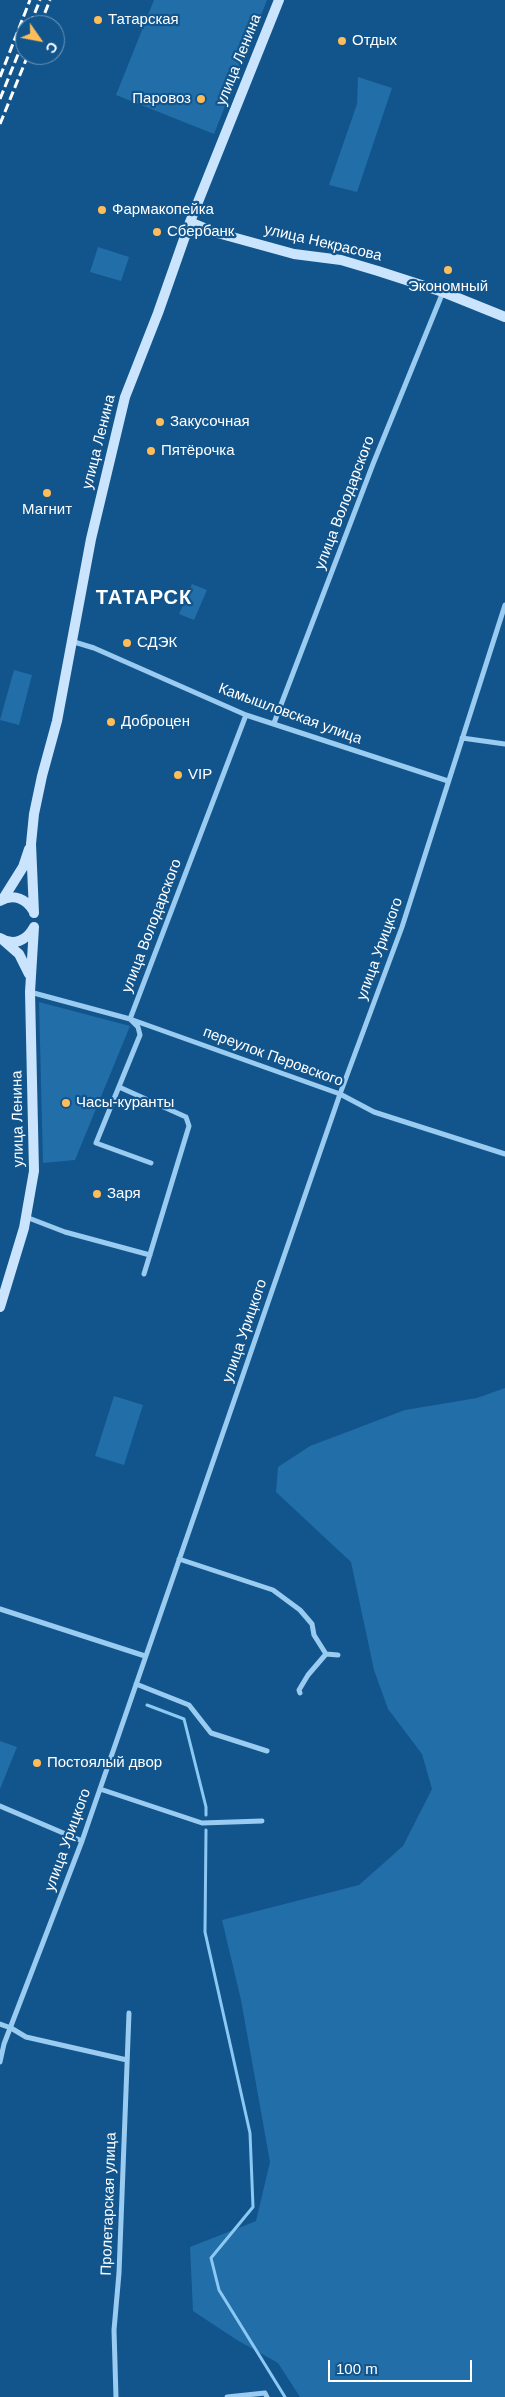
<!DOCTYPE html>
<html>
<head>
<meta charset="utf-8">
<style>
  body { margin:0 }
  #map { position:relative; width:505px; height:2397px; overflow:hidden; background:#12558c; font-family:Helvetica,sans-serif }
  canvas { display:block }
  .north { position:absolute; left:15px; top:15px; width:50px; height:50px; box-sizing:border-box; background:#12558c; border:1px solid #7199ba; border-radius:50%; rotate:123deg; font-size:14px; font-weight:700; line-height:20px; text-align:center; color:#fff }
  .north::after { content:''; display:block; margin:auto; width:18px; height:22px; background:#ffbd5a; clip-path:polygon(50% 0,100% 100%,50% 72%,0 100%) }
  .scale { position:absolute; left:328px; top:2360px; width:144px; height:22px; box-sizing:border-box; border:2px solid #fff; border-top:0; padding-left:6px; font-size:15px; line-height:18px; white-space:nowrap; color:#fff; -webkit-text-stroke:4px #12558c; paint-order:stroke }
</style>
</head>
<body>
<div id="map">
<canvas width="505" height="2397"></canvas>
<div class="north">С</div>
<div class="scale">100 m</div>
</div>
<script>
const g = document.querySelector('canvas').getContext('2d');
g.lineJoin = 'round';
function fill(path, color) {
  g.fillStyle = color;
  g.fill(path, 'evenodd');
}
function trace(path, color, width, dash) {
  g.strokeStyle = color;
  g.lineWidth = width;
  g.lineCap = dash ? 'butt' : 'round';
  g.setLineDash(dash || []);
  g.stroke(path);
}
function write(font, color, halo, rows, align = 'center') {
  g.font = font + ' Helvetica,sans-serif';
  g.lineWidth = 4.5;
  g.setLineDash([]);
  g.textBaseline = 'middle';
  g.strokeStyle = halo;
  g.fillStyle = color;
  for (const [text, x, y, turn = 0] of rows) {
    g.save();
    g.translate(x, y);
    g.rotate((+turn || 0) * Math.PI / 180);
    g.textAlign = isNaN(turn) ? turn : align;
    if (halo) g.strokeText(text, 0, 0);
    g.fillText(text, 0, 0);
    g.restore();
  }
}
const green = new Path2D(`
  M154 0H267L214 134 116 95Z
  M358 77 392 88 357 192 329 185 357 104Z
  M98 247 129 257 121 281 90 272Z
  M192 584 207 590 194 620 179 614Z
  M14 670 32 675 19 725 0 720Z
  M39 1002 130 1026 75 1160 43 1163Z
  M505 1388V2397H300L278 2363 237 2340 193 2311 190 2247 256 2221 270 2162 241 2000 222 1920 359 1885 403 1846 432 1789 422 1754 388 1709 374 1670 351 1562 276 1492 278 1467 310 1446 405 1410 477 1398Z
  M114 1396 143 1405 124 1465 95 1456Z
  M0 1741 17 1747 0 1789Z`);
const stream = new Path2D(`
  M147 1705 184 1719 206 1807V1815
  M206 1830 205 1932 250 2133 253 2207 211 2258 219 2290 285 2397`);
const street = new Path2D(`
  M71 641 94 648 246 715 448 781
  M274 723 373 464 443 292
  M462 738 505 744
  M30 992 130 1019 340 1094 374 1112 505 1154
  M119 1087 186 1117 189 1126 144 1274
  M151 1163 96 1143 140 1035 138 1027 130 1019 246 715
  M26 1217 65 1232 150 1255
  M179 1559 273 1590 300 1610 312 1624 314 1635 326 1654 338 1655
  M0 1609 145 1656
  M136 1684 189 1705 211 1733 267 1751
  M300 1693 299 1690 308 1675 326 1654
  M100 1789 202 1823 262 1821
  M0 1806 82 1841
  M0 2024 11 2028 26 2037 127 2060
  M0 2062 4 2044 82 1841 340 1094 402 927 505 605
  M116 2397 114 2330 119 2273 129 2013
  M227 2397 265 2393 267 2397`);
const secondary = new Path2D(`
  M190 222 214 232 294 254 341 260 378 271 443 292 505 317
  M3 899 23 867 29 849
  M0 901C14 893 27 899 34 912
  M34 913 31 844 34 814 42 776 57 721 91 539 125 397 158 313 190 222 279 0
  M0 938C14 947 27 940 34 927
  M3 940 19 954 29 974
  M0 1307 24 1228 34 1171 30 992 34 927`);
const rail = new Path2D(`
  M30 25 40 0
  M40 25 50 0
  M0 77 30 0
  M0 99 25 37
  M0 124 28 55`);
const markers = [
  [98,20,5,"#ffbd5a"],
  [342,41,5,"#ffbd5a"],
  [201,99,5,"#ffbd5a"],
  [102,210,5,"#ffbd5a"],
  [157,232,5,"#ffbd5a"],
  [448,270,5,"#ffbd5a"],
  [160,422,5,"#ffbd5a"],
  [151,451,5,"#ffbd5a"],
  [47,493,5,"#ffbd5a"],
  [127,643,5,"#ffbd5a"],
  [111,722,5,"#ffbd5a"],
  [178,775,5,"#ffbd5a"],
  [66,1103,5,"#ffbd5a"],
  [97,1194,5,"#ffbd5a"],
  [37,1763,5,"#ffbd5a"]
];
const poiNames = [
  ["Татарская",108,20],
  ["Отдых",352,41],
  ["Паровоз",191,99,"right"],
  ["Фармакопейка",112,210],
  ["Сбербанк",167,232],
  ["Экономный",448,287,"center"],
  ["Закусочная",170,422],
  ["Пятёрочка",161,451],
  ["Магнит",47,510,"center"],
  ["СДЭК",137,643],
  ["Доброцен",121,722],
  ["VIP",188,775],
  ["Часы-куранты",76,1103],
  ["Заря",107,1194],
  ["Постоялый двор",47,1763]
];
const streetNames = [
  ["улица Ленина",239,60,-68],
  ["улица Некрасова",323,243,13],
  ["улица Ленина",99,442,-76],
  ["улица Володарского",345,503,-69],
  ["Камышловская улица",290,714,20],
  ["улица Володарского",152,926,-69],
  ["улица Урицкого",380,949,-70],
  ["переулок Перовского",273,1057,20],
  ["улица Ленина",18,1119,-91],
  ["улица Урицкого",245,1331,-71],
  ["улица Урицкого",68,1840,-70],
  ["Пролетарская улица",109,2204,-88]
];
const districtNames = [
  ["ТАТАРСК",144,598]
];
fill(green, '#216ea9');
trace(stream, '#8cc8f4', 3);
trace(street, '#9acbf1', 5);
trace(secondary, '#c9e4fc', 10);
trace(rail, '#fff', 3, [9, 4]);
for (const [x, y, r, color] of markers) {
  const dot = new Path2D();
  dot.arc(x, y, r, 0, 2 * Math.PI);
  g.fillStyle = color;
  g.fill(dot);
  trace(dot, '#12558c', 2);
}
write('15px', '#fff', '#12558c', poiNames, 'left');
write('15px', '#fff', '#12558c', streetNames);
g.letterSpacing = '1px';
write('bold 20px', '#fff', '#12558c', districtNames);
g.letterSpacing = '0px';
</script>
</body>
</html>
